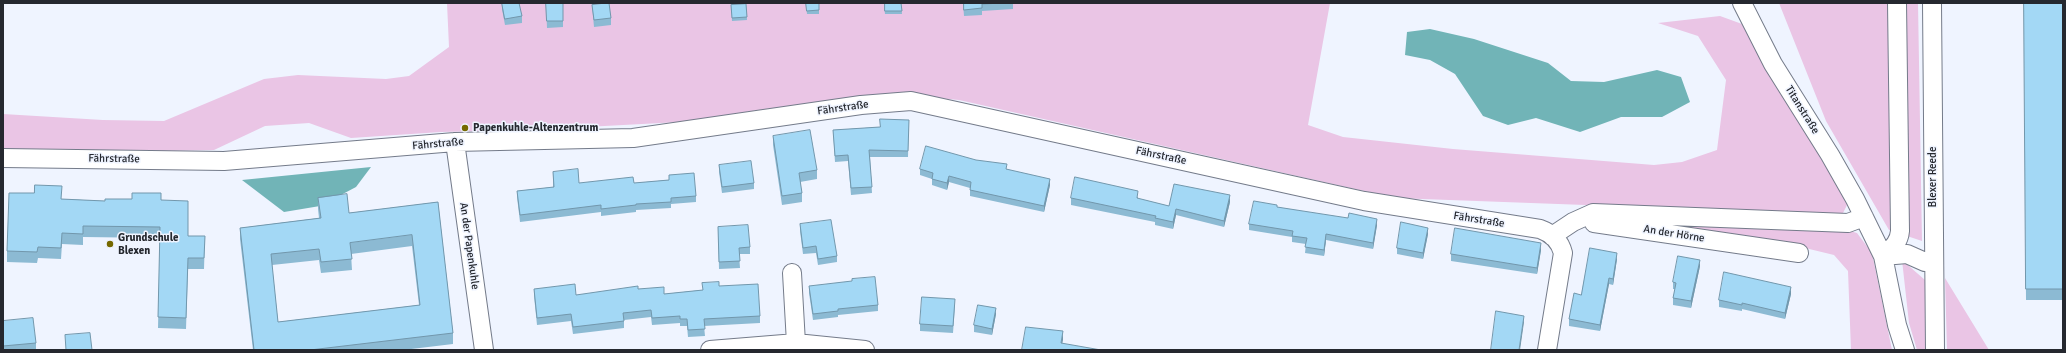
<!DOCTYPE html>
<html>
<head>
<meta charset="utf-8">
<style>
  body { margin:0 }
  #map { position:relative; width:2066px; height:353px; overflow:hidden; background:#eff4ff; font-family:Signika,sans-serif }
  canvas { display:block }
  .frame { position:absolute; inset:0; border:4px solid #25282f; pointer-events:none }
</style>
</head>
<body>
<div id="map">
<canvas width="2066" height="353"></canvas>
<div class="frame"></div>
</div>
<script>
const g = document.querySelector('canvas').getContext('2d');
g.lineJoin = 'round';
function fill(path, color) {
  g.fillStyle = color;
  g.fill(path, 'evenodd');
}
function trace(path, color, width, dash) {
  g.strokeStyle = color;
  g.lineWidth = width;
  g.lineCap = dash ? 'butt' : 'round';
  g.setLineDash(dash || []);
  g.stroke(path);
}
function write(font, color, halo, rows, align = 'center') {
  g.font = font + ' Signika,sans-serif';
  g.lineWidth = 3;
  g.setLineDash([]);
  g.textBaseline = 'middle';
  g.strokeStyle = halo;
  g.fillStyle = color;
  for (const [text, x, y, turn = 0] of rows) {
    g.save();
    g.translate(x, y);
    g.rotate((+turn || 0) * Math.PI / 180);
    g.textAlign = isNaN(turn) ? turn : align;
    if (halo) g.strokeText(text, 0, 0);
    g.fillText(text, 0, 0);
    g.restore();
  }
}
const green = new Path2D(`
  M447 3H1330L1308 125 1343 137 1453 149 1654 165 1682 162 1717 150 1726 80 1698 36 1658 23 1720 16 1742 24 1848 203 1843 213 1830 214 1395 198 959 100 892 94 766 109 680 122 529 130 441 132 351 138 309 123 265 126 214 150 101 152 3 149V114L103 120 164 121 264 79 298 75 386 79 409 76 449 47Z
  M1779 3H1918L1922 241 1889 230 1826 121Z
  M1624 221 1832 226 1857 233 1872 253 1892 350H1851L1848 271 1834 255 1801 247Z
  M1902 260 1925 280V350H1917L1909 323Z
  M1945 278 1989 350H1947Z`);
const water = new Path2D(`
  M1430 29 1474 39 1548 63 1571 81 1604 82 1657 70 1681 77 1690 102 1662 117H1621L1580 132 1536 118 1508 125 1483 116 1455 74 1430 60 1405 55 1407 32Z
  M371 167 356 187 320 206 284 212 242 180Z`);
const minor = new Path2D(`
  M1742 3 1773 64 1830 155 1855 199 1883 256 1897 325 1905 350
  M1932 3 1935 350
  M455 142 484 350
  M3 158 224 161 455 142 633 138 861 105 911 101 1364 201 1540 229C1551 233 1560 241 1563 253L1547 350
  M1594 223 1799 253
  M1552 236 1573 222 1593 213 1848 223 1864 217
  M1883 256C1892 248 1899 243 1900 231L1897 3
  M1883 256 1907 254 1925 262H1933
  M792 273 796 343
  M710 350 796 343 865 350`);
const wall = new Path2D(`
  M502 3 522 16V23L505 25 502 9Z
  M546 3 563 21V27L547 28Z
  M806 3H819V14H807Z
  M884 3H901L902 14H885Z
  M963 3H1015H1013V9L982 11V15L964 16Z
  M2024 3H2063V300H2026Z
  M746 4 747 20 732 21 731 5Z
  M592 5 611 18V25L594 27Z
  M909 120 908 157H870L872 193 851 195 848 161 835 162 833 130 880 127Z
  M773 136 817 170V179L800 182 802 193V202L782 205 773 145Z
  M719 165 754 183V189L722 193 719 172Z
  M920 169H1007L1050 185 1044 212 970 196V188L949 182 947 190 932 185V179L920 175Z
  M553 172 579 183H634L669 180V175L696 196V202L671 204V208L636 210V212L601 216V212L520 222 517 197V191L553 187Z
  M1138 197V199L1169 206 1230 202 1224 227 1176 215 1173 229 1155 225V222L1071 205V198Z
  M318 198 349 213 438 202 453 333V344L403 350H253L240 239V228L319 218 318 209ZM412 246 419 305 278 322 272 265 319 260 321 273 352 270 351 254Z
  M62 199 105 201 161 200 188 236H205L204 269H188L186 329 158 328 160 238 83 237V245L62 244 61 259 38 258 37 263 7 262V251Z
  M1277 207 1377 225 1373 249 1326 240 1324 256 1305 253 1306 244 1292 242V237L1249 230V224Z
  M800 224 837 256V262L818 265 816 253 803 254 800 231Z
  M718 227 750 247V254H739L740 268 719 269Z
  M1428 234 1423 259 1397 254V248Z
  M1541 250 1537 274 1451 261V254Z
  M1617 259 1613 285 1609 284 1600 331 1569 326V319L1581 295Z
  M1700 266 1691 308 1673 305V298L1675 289H1673V282Z
  M719 286 760 316V323L704 326 705 336 688 337 687 326H680V323L652 325 651 317 624 320V328L573 334 571 321 537 325 534 296V289L576 295 638 289 664 294 702 290Z
  M809 286 878 305V311L838 315V317L813 320 809 293Z
  M1791 294 1785 319 1742 309V311L1719 307V300Z
  M955 305 953 333 920 331V324Z
  M996 314 992 335 974 332V325Z
  M3 321 36 343V350H3Z`);
const shadedWall = new Path2D(`
  M949 176V182L947 190V183Z
  M1050 179V185L1044 212V206Z
  M1230 195V202L1224 227V221Z
  M1176 209V215L1173 229V222Z
  M1377 219V225L1373 249V243Z
  M1428 228V234L1423 259V253Z
  M1326 234V240L1324 256V250Z
  M1541 243V250L1537 274V268Z
  M1617 253V259L1613 285V279Z
  M1700 260V266L1691 308V301Z
  M1609 278V284L1600 331V325Z
  M1791 287V294L1785 319V313Z
  M996 308V314L992 335V329Z
  M1524 316V322L1520 350H1519Z
  M1063 331V340L1061 350V343Z`);
const building = new Path2D(`
  M502 3H519L522 16 505 19Z
  M546 3H563V21H547Z
  M609 3 611 18 594 20 592 5Z
  M806 3H819V10L807 11Z
  M885 3H901L902 11H885Z
  M964 3H1003L982 4V8L964 10Z
  M2024 3H2063V289H2026Z
  M746 4 747 17 732 18 731 5Z
  M880 119 909 120 908 151 869 150 872 187 851 188 848 155 835 156 833 130 880 127Z
  M810 130 817 170 799 173 802 193 782 196 773 136Z
  M926 146 976 160 1007 164 1006 169 1050 179 1044 206 970 190 971 182 949 176 947 183 932 179 933 173 920 169Z
  M751 161 754 183 722 187 719 165Z
  M578 169 579 183 633 177 634 183 669 180V175L694 173 696 196 671 198V202L636 204V205L601 209V205L520 215 517 191 554 187 553 172Z
  M1075 177 1138 191 1137 198 1169 206 1174 184 1230 195 1224 221 1176 209 1173 222 1155 218 1156 216 1071 198Z
  M35 185 62 186 61 199 105 201V199H132V193H161V200L188 201V236H205L204 258H188L186 318 158 317 160 227 83 226V234L62 233 61 248 38 247 37 252 7 251 9 193H34Z
  M347 194 349 213 438 202 453 333 310 350H254L240 228 321 218 318 198ZM412 235 420 305 278 322 271 254 319 249 321 262 352 259 350 243Z
  M1254 201 1277 205V207L1348 218 1349 213 1377 219 1373 243 1326 234 1324 250 1305 247 1307 238 1292 236 1293 231 1249 224Z
  M831 220 837 256 818 259 816 246 803 248 800 224Z
  M1401 222 1428 228 1423 253 1397 248Z
  M748 225 750 247 739 248 740 261 719 262 718 227Z
  M1455 228 1541 243 1537 268 1451 254Z
  M1590 248 1617 253 1613 279 1609 278 1600 325 1569 319 1574 293 1581 295Z
  M1678 256 1700 260 1691 301 1673 298 1676 283 1673 282Z
  M1724 272 1791 287 1785 313 1742 303V305L1719 300Z
  M875 277 878 305 838 309V311L813 314 809 286 852 281V279Z
  M719 282V286L758 284 760 316 704 319 705 329 688 330 687 319H680V316L652 318 651 310 623 313 624 321 573 327 571 314 537 318 534 289 575 284 576 295 638 286V289L664 287V294L703 290 702 283Z
  M922 297 955 299 953 326 920 324Z
  M978 305 996 308 992 329 974 325Z
  M1496 311 1524 316 1519 350H1491Z
  M33 318 36 343 3 346V321Z
  M1026 327 1063 331 1061 343 1101 350H1022Z
  M90 333 92 350H66L65 335Z`);
const markers = [
  [465,128,4,"#756800"],
  [110,244,4,"#756800"]
];
const streetNames = [
  ["Fährstraße",843,108,-8],
  ["Titanstraße",1802,110,58],
  ["Fährstraße",438,144,-5],
  ["Fährstraße",1161,156,12],
  ["Fährstraße",114,159,1],
  ["Blexer Reede",1933,177,-90],
  ["Fährstraße",1479,220,9],
  ["An der Hörne",1674,234,9],
  ["An der Papenkuhle",469,246,82]
];
const poiNames = [
  ["Papenkuhle-Altenzentrum",473,128],
  ["Grundschule",118,238],
  ["Blexen",118,251]
];
fill(green, '#eac5e5');
fill(water, '#71b4b7');
trace(minor, '#747b8a', 20);
trace(minor, '#fff', 18);
fill(wall, '#8cbad3');
fill(shadedWall, '#7297ac');
fill(building, '#a3d8f5');
trace(building, '#7297ac', 1);
for (const [x, y, r, color] of markers) {
  const dot = new Path2D();
  dot.arc(x, y, r, 0, 2 * Math.PI);
  g.fillStyle = color;
  g.fill(dot);
  trace(dot, '#eff4ff', 1.5);
}
write('11px', '#25282f', '#eff4ff', streetNames);
write('bold 11px', '#25282f', '#eff4ff', poiNames, 'left');
</script>
</body>
</html>
